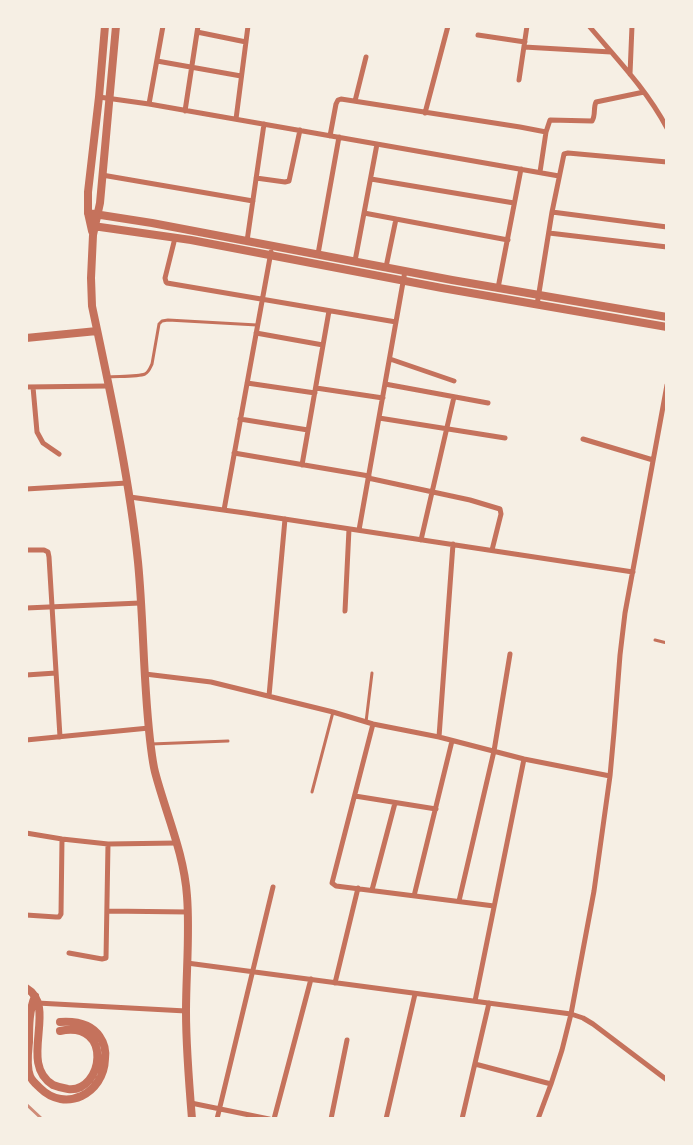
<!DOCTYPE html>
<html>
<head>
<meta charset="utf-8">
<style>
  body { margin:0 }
  #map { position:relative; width:693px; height:1145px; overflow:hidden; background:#f6efe4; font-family:"Fira Sans",sans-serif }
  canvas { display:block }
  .frame { position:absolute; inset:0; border:28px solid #f6efe4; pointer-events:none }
</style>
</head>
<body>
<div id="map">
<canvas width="693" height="1145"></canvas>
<div class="frame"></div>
</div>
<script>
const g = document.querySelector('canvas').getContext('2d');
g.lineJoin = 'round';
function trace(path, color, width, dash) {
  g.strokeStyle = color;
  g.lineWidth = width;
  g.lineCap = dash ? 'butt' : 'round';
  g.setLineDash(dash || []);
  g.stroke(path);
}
const service = new Path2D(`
  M107 377C116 376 138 377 145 374 149 372 150 368 152 364L159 324 162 321 168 320 257 325
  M655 640 667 643
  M366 722 372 673
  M151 744 228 741
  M312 792 333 712`);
const minor = new Path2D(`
  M589 26C617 59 647 90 667 128
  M197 32 246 42
  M478 35 525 42
  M524 47 611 52
  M157 61 241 76
  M630 74 632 26
  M519 80 527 26
  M99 97 149 104 559 176
  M355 101 366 57
  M149 104 163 26
  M185 111 198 26
  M425 113 448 26
  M236 119 248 26
  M546 132 550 120 592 121C596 115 593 108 596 102L644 92
  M330 136 336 104 338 100 341 99 520 127 546 132 540 172
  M102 175 253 201
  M256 178 285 182 289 181 300 130
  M371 179 514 203
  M552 212 667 227
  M364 213 508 240
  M549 233 667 247
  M175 238 165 278 166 282 167 283 396 322
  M247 241 264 124
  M318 254 339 137
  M355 261 377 144
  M386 267 396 219
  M498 288 521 169
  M537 305 552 212 564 154 568 153 667 162
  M256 333 323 345
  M390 359 454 381
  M247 383 315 393
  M385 384 488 403
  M26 387 108 386
  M33 387 37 432 43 443 59 454
  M316 388 383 398
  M379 418 505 438
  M240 419 308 430
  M583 439 653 460
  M234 453 369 476
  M302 465 329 311
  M368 478 470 500 500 509 501 514 492 550
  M26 489 127 483
  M130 497 245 513 633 572
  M224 510 271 252
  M359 530 405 271
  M421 540 454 397
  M26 550H44L48 552 49 557 60 737
  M26 608 140 603
  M345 611 349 529
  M145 674 211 682 333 712 373 724 439 737 524 759 610 776
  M26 675 56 673
  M269 696 285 519
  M373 724 332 883 336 886 494 906
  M439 737 453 544
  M26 740 149 728
  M355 796 436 809
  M26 833 62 839 108 844 177 843
  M372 890 395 803
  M414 896 452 741
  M459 901 494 751 510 654
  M107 911 188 912
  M26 915 56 917H59L61 914 62 839
  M69 953 102 959 106 958 108 844
  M187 963 571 1014 583 1018 593 1024 667 1080
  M335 983 358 888
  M475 1001 524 759
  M37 1003 186 1011
  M475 1064 551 1084
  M191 1103 269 1119
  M217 1119 273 887
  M274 1119 311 979
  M331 1119 347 1040
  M386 1119 415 994
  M462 1119 489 1003
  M538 1119 551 1084 562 1050 571 1014 594 891 610 776 614 732 620 655 625 613 667 385`);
const tertiary = new Path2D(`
  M116 26 100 203 93 235 91 278 92 306C110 391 129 476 138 562 144 624 143 686 151 748 152 756 153 764 155 772 166 814 184 853 187 896 190 934 186 973 186 1012 186 1047 189 1083 192 1119
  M88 213 152 223 452 280 667 317
  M93 226 191 240 442 288 667 327
  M92 231 88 213V192L99 97 105 26
  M26 338 97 331
  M26 988C59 1007 17 1063 53 1085 58 1087 62 1088 68 1089 103 1093 114 1020 60 1031
  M35 996C29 1011 29 1026 29 1042 28 1052 26 1066 30 1076 32 1081 36 1084 40 1088 65 1113 104 1094 105 1059 106 1051 105 1044 100 1037 91 1023 75 1021 60 1022`);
const rail = new Path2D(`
  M26 1104 42 1119`);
trace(service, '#c5725c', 3);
trace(minor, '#c5725c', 5);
trace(tertiary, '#c5725c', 8);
trace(rail, '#cf8b77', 3);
</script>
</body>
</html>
